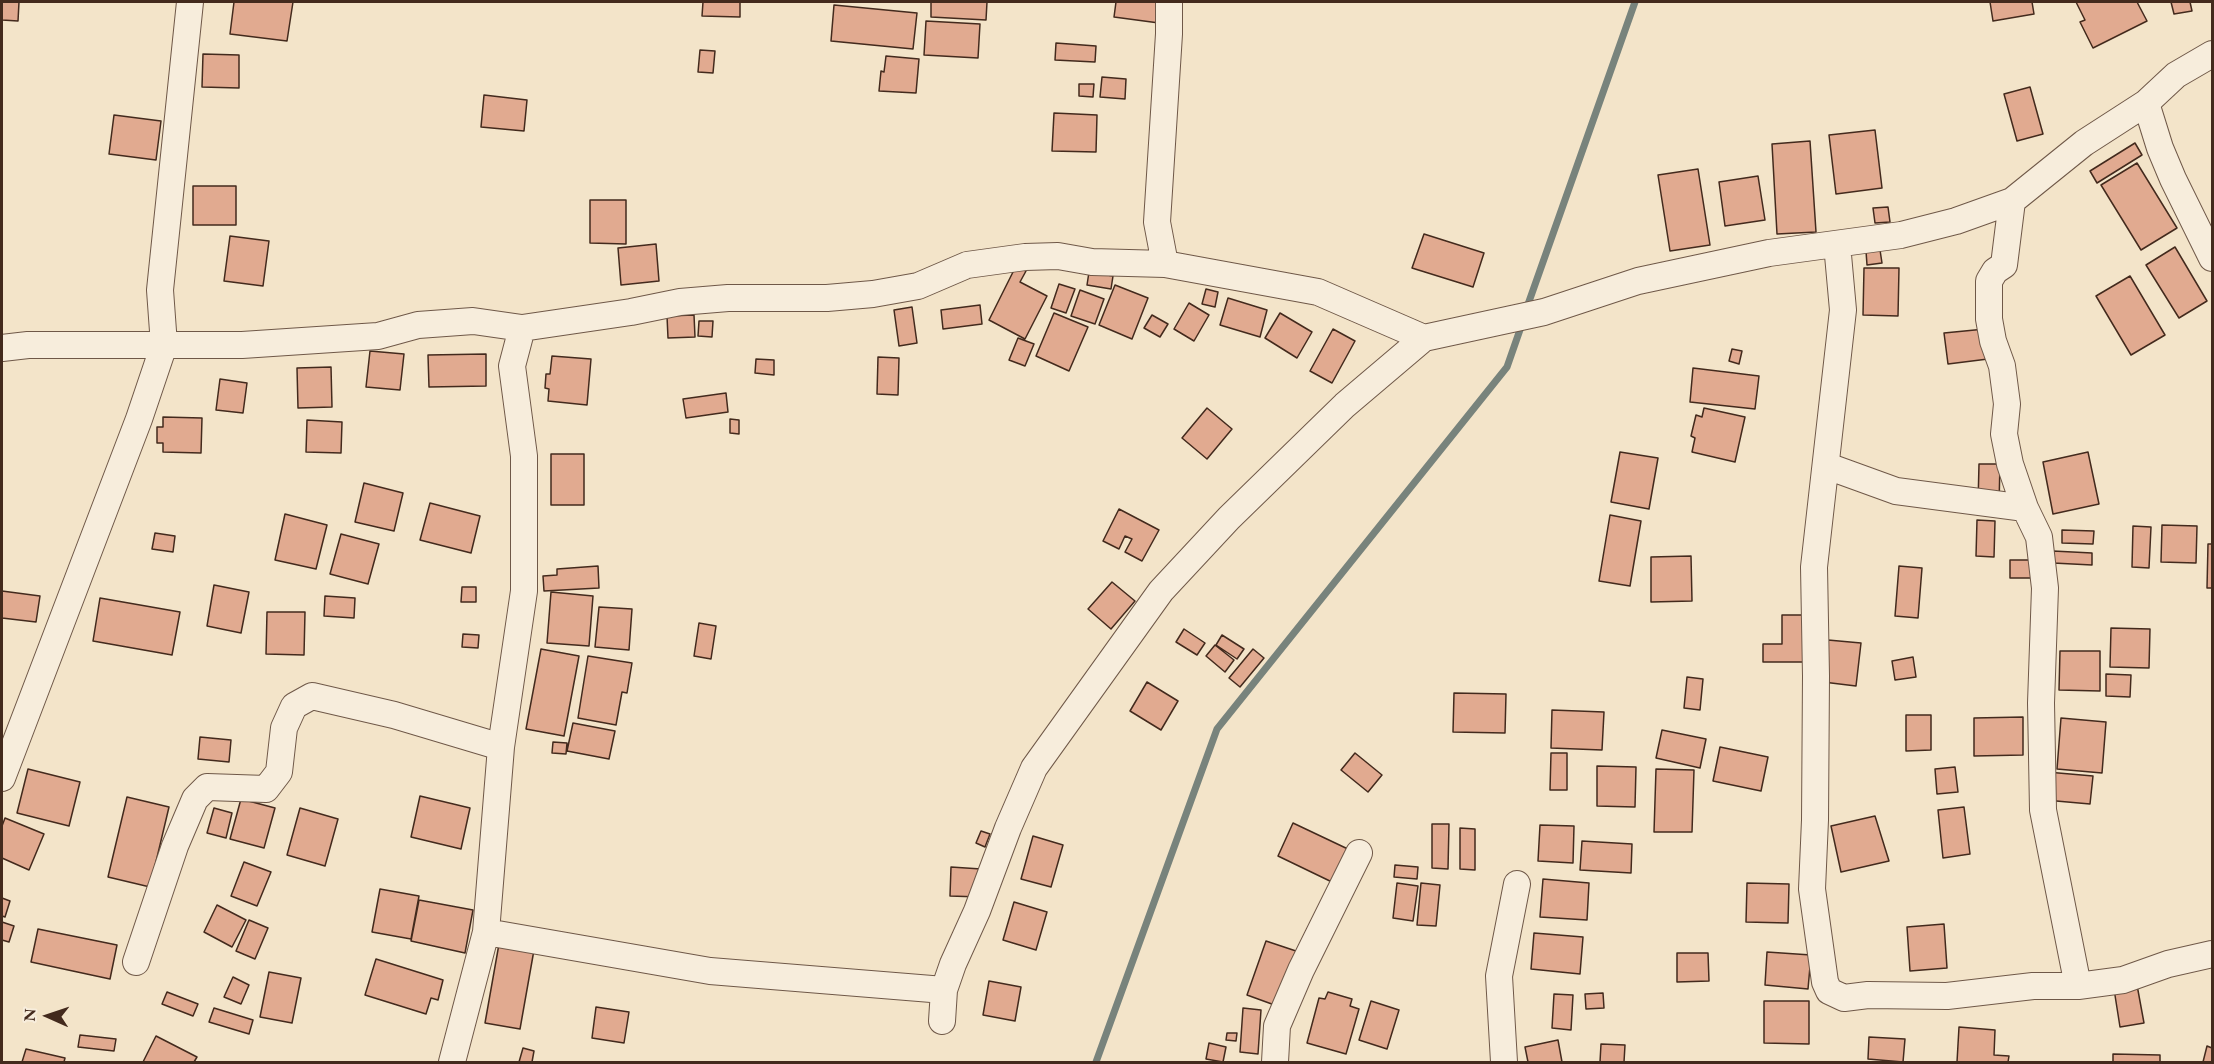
<!DOCTYPE html>
<html>
<head>
<meta charset="utf-8">
<style>
  body { margin:0 }
  #map { position:relative; width:2214px; height:1064px; overflow:hidden; background:#f3e4c9; font-family:"EB Garamond",serif }
  canvas { display:block }
  .frame { position:absolute; inset:0; border:3px solid #432a1d; pointer-events:none }
  .north { position:absolute; left:18px; top:986px; width:60px; height:60px; -webkit-text-stroke:4px #f7eddc; paint-order:stroke; rotate:273deg; font-size:16px; font-weight:700; line-height:24px; text-align:center; color:#432a1d }
  .north::after { content:''; display:block; margin:auto; width:21px; height:27px; background:#432a1d; clip-path:polygon(50% 0,100% 100%,50% 72%,0 100%) }
</style>
</head>
<body>
<div id="map">
<canvas width="2214" height="1064"></canvas>
<div class="frame"></div>
<div class="north">N</div>
</div>
<script>
const g = document.querySelector('canvas').getContext('2d');
g.lineJoin = 'round';
function trace(path, color, width, dash) {
  g.strokeStyle = color;
  g.lineWidth = width;
  g.lineCap = dash ? 'butt' : 'round';
  g.setLineDash(dash || []);
  g.stroke(path);
}
function fill(path, color) {
  g.fillStyle = color;
  g.fill(path, 'evenodd');
}
const stream = new Path2D(`
  M1526 310 1635 2
  M1096 1062 1217 729 1507 367 1522 324`);
const building = new Path2D(`
  M2 2H19L18 21 2 20Z
  M234 2H293L287 41 230 34Z
  M703 2H740V17L702 16Z
  M931 2H987L986 20 931 17Z
  M1116 2H1162L1159 23 1114 17Z
  M1990 2H2032L2034 14 1993 21Z
  M2076 2H2137L2147 21 2093 48 2080 22 2085 20Z
  M2171 2H2190L2192 11 2174 14Z
  M834 5 917 13 913 49 831 41Z
  M926 21 980 24 978 58 924 55Z
  M1056 43 1096 46 1095 62 1055 60Z
  M700 50 715 51 713 73 698 72Z
  M203 54 239 55V88L202 87Z
  M886 56 919 59 916 93 879 91 881 71 884 72Z
  M1102 77 1126 79 1125 99 1100 97Z
  M1079 84H1094L1093 97 1079 96Z
  M2030 87 2043 134 2017 141 2004 94Z
  M484 95 527 100 524 131 481 127Z
  M1054 113 1097 115 1096 152 1052 151Z
  M114 115 161 121 156 160 109 154Z
  M1875 130 1882 188 1836 194 1829 135Z
  M1810 141 1816 232 1777 234 1772 144Z
  M2135 143 2142 155 2097 183 2090 171Z
  M2137 163 2177 228 2141 250 2101 185Z
  M1698 169 1710 245 1670 251 1658 175Z
  M1758 176 1765 220 1725 226 1719 182Z
  M193 186H236V225H193Z
  M590 200H626V244L590 243Z
  M1888 207 1890 222 1875 223 1873 208Z
  M1424 234 1484 253 1473 287 1412 268Z
  M230 236 269 241 263 286 224 281Z
  M656 244 659 281 621 285 618 248Z
  M2175 247 2207 301 2179 318 2146 265Z
  M1880 250 1882 263 1867 265 1866 251Z
  M1016 266 1026 271 1020 282 1047 296 1025 339 989 320Z
  M1864 268H1899L1898 316 1863 315Z
  M1089 272 1113 276 1111 289 1087 285Z
  M2130 276 2165 335 2131 355 2096 296Z
  M1059 284 1075 289 1066 313 1051 308Z
  M1115 285 1148 298 1132 339 1099 325Z
  M1206 289 1218 292 1215 307 1202 304Z
  M1080 290 1104 299 1095 324 1071 316Z
  M1228 298 1267 310 1260 337 1220 325Z
  M1189 303 1209 315 1194 341 1174 329Z
  M980 305 982 324 943 329 941 310Z
  M912 307 917 343 899 346 894 310Z
  M1054 313 1088 327 1069 371 1036 356Z
  M1280 313 1312 332 1297 358 1265 338Z
  M694 315 695 337 668 338 667 316Z
  M1152 315 1168 324 1160 337 1144 328Z
  M699 321H713L712 337 698 336Z
  M1333 329 1355 341 1332 383 1310 371Z
  M1985 329 1988 359 1948 364 1944 333Z
  M1018 338 1034 344 1025 366 1009 360Z
  M1732 349 1742 351 1739 364 1729 361Z
  M370 351 404 354 400 390 366 387Z
  M486 354V386L429 387 428 355Z
  M552 356 591 359 587 405 548 401 549 389 545 388 546 374H550Z
  M878 357 899 358 898 395 877 394Z
  M756 359 774 360V375L755 373Z
  M331 367 332 407 298 408 297 368Z
  M1693 368 1759 376 1755 409 1690 402Z
  M220 379 247 383 243 413 216 410Z
  M726 393 728 412 686 418 683 399Z
  M1207 408 1232 429 1207 459 1182 438Z
  M1704 408 1745 417 1735 462 1692 452 1695 438 1691 436 1696 415 1702 417Z
  M163 417 202 418 201 453 163 452V443H157V427H163Z
  M730 419 739 420V434L730 433Z
  M307 420 342 422 341 453 306 452Z
  M1620 452 1658 458 1649 509 1611 502Z
  M2088 452 2099 504 2053 514 2043 462Z
  M551 454H584V505H551Z
  M1979 464H2000L1999 504H1978Z
  M364 483 403 493 394 531 355 522Z
  M430 503 480 516 471 553 420 540Z
  M1119 509 1159 530 1142 561 1125 552 1132 539 1125 536 1119 549 1103 541Z
  M285 514 327 525 316 569 275 560Z
  M1610 515 1641 521 1630 586 1599 581Z
  M1977 520 1995 521 1994 557 1976 556Z
  M2162 525 2197 526 2196 563 2161 562Z
  M2133 526 2151 527 2149 568 2132 567Z
  M2062 530 2094 531 2093 544 2062 543Z
  M155 533 175 536 173 552 152 549Z
  M341 534 379 544 368 584 330 574Z
  M2208 544H2212V588H2207Z
  M2053 551 2092 553V565L2053 563Z
  M1691 556 1692 601 1651 602V557Z
  M2010 560H2031V578H2010Z
  M598 566 599 588 544 591 543 576 557 575V569Z
  M1899 566 1922 568 1918 618 1895 616Z
  M1112 582 1135 601 1111 629 1088 609Z
  M214 585 249 592 241 633 207 626Z
  M462 587H476V602H461Z
  M2 591 40 596 36 622 2 618Z
  M551 592 593 596 589 646 547 643Z
  M325 596 355 598 354 618 324 616Z
  M100 598 180 612 172 655 93 641Z
  M599 607 632 609 629 650 595 647Z
  M267 612H305L304 655 266 654Z
  M1782 615H1806V662H1763V644H1782Z
  M699 623 716 626 711 659 694 656Z
  M2111 628 2150 629 2149 668 2110 667Z
  M1184 629 1205 643 1197 655 1176 642Z
  M463 634 479 635 478 648 462 647Z
  M1222 635 1244 649 1237 659 1216 645Z
  M1828 640 1861 643 1856 686 1823 682Z
  M1215 645 1234 660 1225 672 1206 656Z
  M541 649 579 656 564 736 526 729Z
  M1253 649 1264 658 1240 687 1229 678Z
  M2060 651H2100V691L2059 690Z
  M588 656 632 663 627 693 622 692 616 725 578 718Z
  M1913 657 1916 677 1895 680 1892 661Z
  M2106 674 2131 675 2130 697 2106 696Z
  M1687 677 1703 679 1700 710 1684 708Z
  M1147 682 1178 701 1161 730 1130 711Z
  M1454 693 1506 694 1505 733 1453 732Z
  M1552 710 1604 712 1602 750 1551 748Z
  M1906 715H1931V750L1906 751Z
  M2023 717V755L1974 756V718Z
  M2061 718 2106 722 2102 773 2057 769Z
  M573 723 615 731 609 759 567 751Z
  M1662 730 1706 739 1700 768 1656 758Z
  M200 737 231 740 229 762 198 759Z
  M553 742 567 743 566 754 552 753Z
  M1720 747 1768 757 1761 791 1713 781Z
  M1355 753 1382 775 1368 792 1341 770Z
  M1551 753H1567V790H1550Z
  M1597 766 1636 767 1635 807 1597 806Z
  M1955 767 1958 792 1937 794 1935 769Z
  M28 769 80 782 69 826 17 813Z
  M1656 769 1694 770 1692 832H1654Z
  M2047 772 2093 776 2090 804 2045 800Z
  M420 796 470 808 461 849 411 837Z
  M127 797 169 807 150 887 108 877Z
  M241 799 275 808 264 848 230 839Z
  M1964 807 1970 854 1943 858 1938 810Z
  M214 808 232 813 226 838 207 833Z
  M300 808 338 819 325 866 287 855Z
  M1875 816 1889 861 1841 872 1831 826Z
  M5 818 44 834 29 870 2 858V826Z
  M1293 823 1350 850 1334 883 1278 856Z
  M1432 824H1449L1448 869 1432 868Z
  M1540 825 1574 826 1573 863 1538 861Z
  M1460 828 1475 829V870L1460 869Z
  M981 831 990 834 985 847 976 843Z
  M1033 836 1063 845 1051 887 1021 879Z
  M1582 841 1632 844 1631 873 1580 870Z
  M244 862 271 872 257 906 231 896Z
  M1395 865 1418 867 1417 879 1394 877Z
  M951 867 981 869 980 897 950 896Z
  M1543 879 1589 883 1587 920 1540 917Z
  M1397 883 1418 886 1413 921 1393 918Z
  M1421 883 1440 885 1436 926 1417 925Z
  M1747 883 1789 884 1788 923 1746 922Z
  M380 889 419 896 411 939 372 932Z
  M2 898 10 901 5 917 2 916Z
  M419 900 473 910 465 953 411 941Z
  M1014 902 1047 912 1036 950 1003 940Z
  M217 905 246 920 232 947 204 932Z
  M249 920 268 928 255 959 236 951Z
  M2 922 14 926 9 942 2 940Z
  M1944 924 1947 968 1910 971 1907 927Z
  M38 929 117 945 110 979 31 962Z
  M1534 933 1583 937 1580 974 1531 969Z
  M1266 941 1299 952 1280 1007 1247 995Z
  M499 944 534 950 520 1029 485 1023Z
  M1767 952 1811 955 1808 989 1765 985Z
  M1677 953H1708L1709 981 1677 982Z
  M376 959 443 980 438 1000 431 998 426 1014 365 995Z
  M269 972 301 978 292 1023 260 1017Z
  M233 977 249 985 241 1004 224 997Z
  M989 981 1021 987 1015 1021 983 1015Z
  M2137 985 2144 1023 2120 1027 2114 989Z
  M167 992 198 1004 193 1016 162 1004Z
  M1328 992 1352 999 1350 1006 1359 1009 1346 1054 1307 1043 1319 998 1325 999Z
  M1603 993 1604 1008 1586 1009 1585 994Z
  M1554 994 1573 995 1571 1030 1552 1028Z
  M1371 1001 1399 1010 1387 1049 1359 1040Z
  M1764 1001H1809V1044L1764 1043Z
  M596 1007 629 1012 624 1043 592 1038Z
  M214 1008 253 1020 249 1034 209 1022Z
  M1243 1008 1261 1010 1258 1054 1240 1052Z
  M1959 1027 1995 1030 1994 1055 2009 1056 2008 1062H1957Z
  M1227 1033H1237L1236 1041 1226 1040Z
  M80 1035 116 1039 114 1051 78 1047Z
  M156 1036 197 1057 194 1062H143Z
  M1869 1037 1905 1039 1903 1062 1868 1059Z
  M1558 1040 1562 1062H1528L1525 1047Z
  M1209 1043 1226 1047 1223 1062 1206 1059Z
  M1601 1044 1625 1045 1624 1062H1600Z
  M2207 1046 2212 1048V1062H2203Z
  M523 1048 534 1051 532 1062H519Z
  M26 1049 65 1058 64 1062H22Z
  M2113 1054 2160 1055V1062H2113Z`);
const minor = new Path2D(`
  M2146 103 2160 148 2173 179 2212 258
  M2012 201 2004 265 1995 271 1989 281V319L1993 341 2002 366 2007 404 2004 434 2010 464 2025 508
  M1837 244 1843 310 1814 567 1816 676 1815 820 1812 889 1825 982 1829 991 1844 998 1868 995 1947 996 2033 986H2078L2123 980 2168 964 2212 954
  M1165 264 1157 222 1169 34V2
  M2 348 28 345H242L378 336 418 325 473 321 522 328 631 312 680 302 728 298H827L873 294 918 286 967 265 1025 257 1058 256 1092 262 1165 264 1318 292 1424 338
  M1827 466 1896 491 2025 508 2039 537 2045 588 2041 703 2043 810 2078 986
  M2 778 139 419 164 345 160 290 190 2
  M486 932 710 971 944 990
  M136 962 175 846 195 799 207 787 266 789 279 772 284 728 294 706 312 696 394 715 501 747
  M942 1021 944 990 953 964 977 911 1008 828 1034 768 1161 591 1229 518 1345 405 1424 338 1544 312 1638 281 1769 253 1901 235 1956 221 2012 201 2084 143 2146 103 2176 75 2212 54
  M452 1062 486 932 501 747 524 591V456L512 366 522 328
  M1275 1062 1277 1026 1301 970 1359 853
  M1504 1062 1499 976 1517 884`);
trace(stream, '#78837c', 7);
fill(building, '#e1aa90');
trace(building, '#432a1d', 1.5);
trace(minor, '#6f5848', 28);
trace(minor, '#f7eddc', 26);
</script>
</body>
</html>
